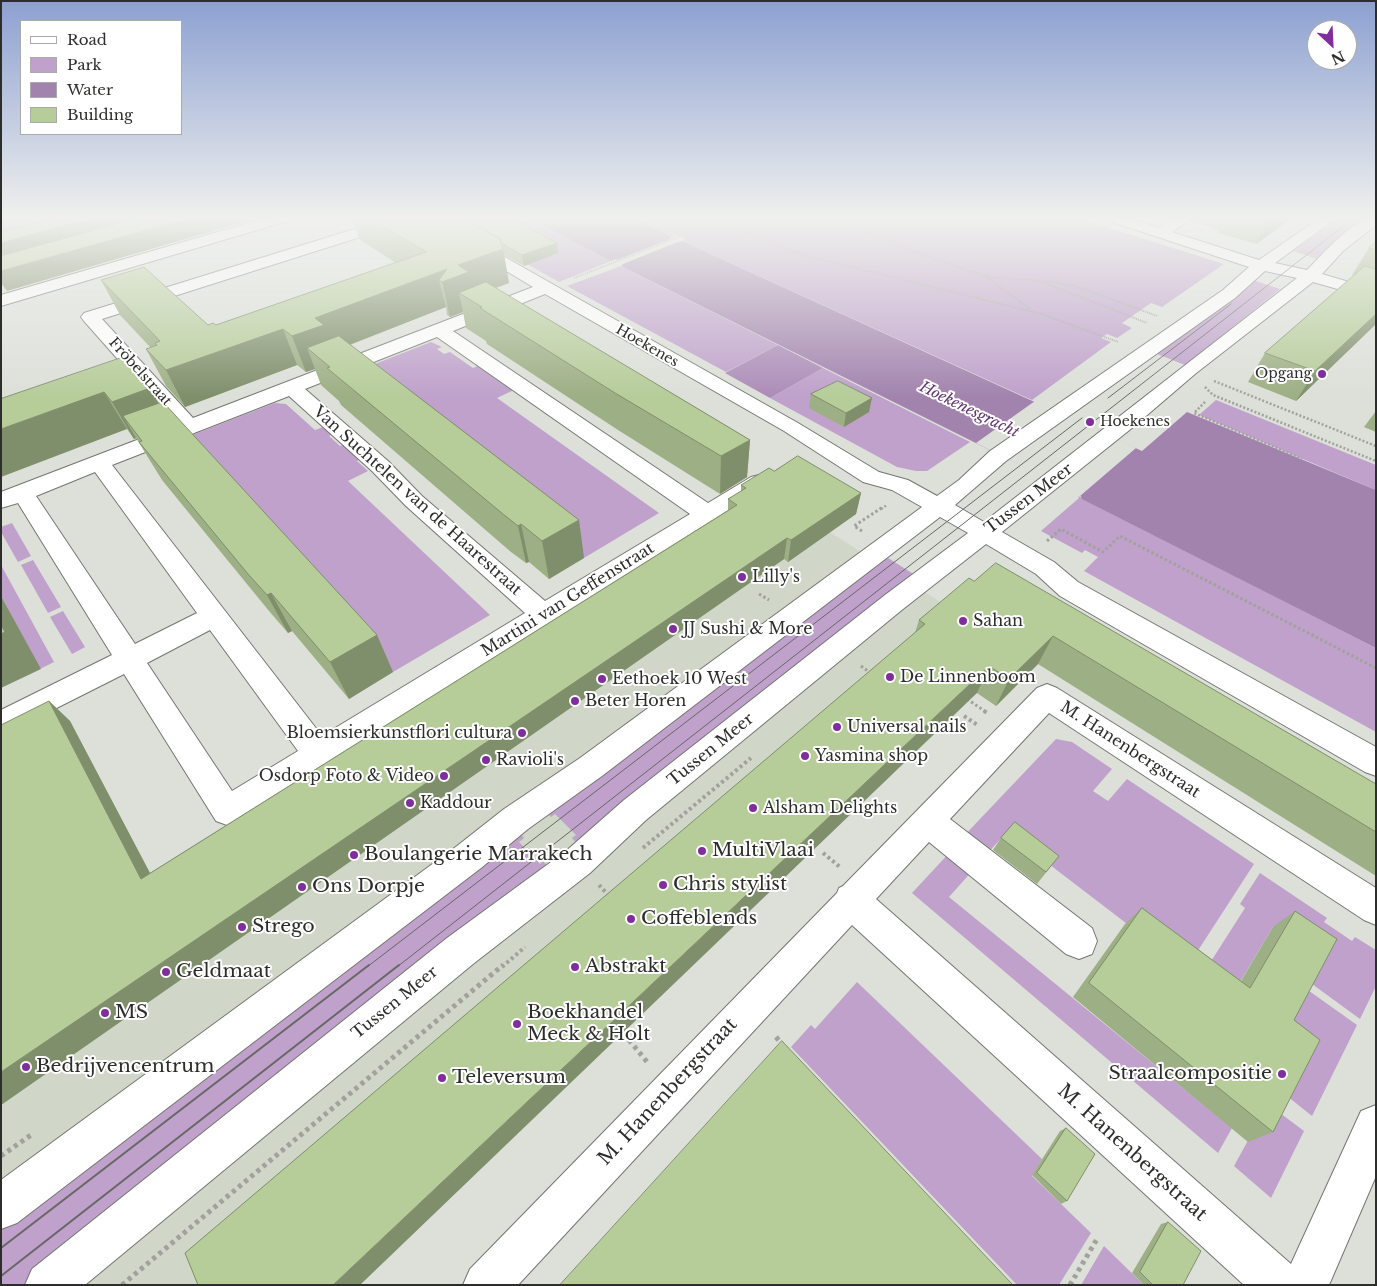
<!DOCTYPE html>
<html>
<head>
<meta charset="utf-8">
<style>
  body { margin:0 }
  #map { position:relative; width:1377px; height:1286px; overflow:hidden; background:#dde0d9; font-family:"Libre Baskerville",serif }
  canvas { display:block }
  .frame { position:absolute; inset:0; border:2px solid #2d2e2b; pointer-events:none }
  .legend { position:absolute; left:20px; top:20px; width:162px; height:115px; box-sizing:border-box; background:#fff; border:1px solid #ababaa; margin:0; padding:6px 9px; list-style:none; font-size:15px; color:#2d2e2b }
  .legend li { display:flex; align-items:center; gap:10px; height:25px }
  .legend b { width:25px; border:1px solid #ababaa }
  .north { position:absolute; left:1307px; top:20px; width:50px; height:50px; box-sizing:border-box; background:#fff; border:1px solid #ababaa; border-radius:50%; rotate:155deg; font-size:14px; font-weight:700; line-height:20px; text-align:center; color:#2d2e2b }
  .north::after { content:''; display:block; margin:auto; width:18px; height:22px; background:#802d9d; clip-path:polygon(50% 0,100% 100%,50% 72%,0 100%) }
</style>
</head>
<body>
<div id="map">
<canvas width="1377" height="1286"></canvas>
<div class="frame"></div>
<ul class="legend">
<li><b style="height:6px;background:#fff"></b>Road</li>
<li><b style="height:14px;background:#bfa1cb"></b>Park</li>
<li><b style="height:14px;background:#a283ae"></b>Water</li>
<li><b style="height:14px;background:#b6cc99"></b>Building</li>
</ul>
<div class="north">N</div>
</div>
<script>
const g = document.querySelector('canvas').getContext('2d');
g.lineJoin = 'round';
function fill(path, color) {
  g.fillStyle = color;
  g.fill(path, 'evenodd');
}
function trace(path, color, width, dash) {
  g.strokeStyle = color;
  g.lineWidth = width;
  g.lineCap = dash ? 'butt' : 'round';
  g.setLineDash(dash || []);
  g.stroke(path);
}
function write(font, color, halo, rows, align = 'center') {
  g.font = font + ' "Libre Baskerville",serif';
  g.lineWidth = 4;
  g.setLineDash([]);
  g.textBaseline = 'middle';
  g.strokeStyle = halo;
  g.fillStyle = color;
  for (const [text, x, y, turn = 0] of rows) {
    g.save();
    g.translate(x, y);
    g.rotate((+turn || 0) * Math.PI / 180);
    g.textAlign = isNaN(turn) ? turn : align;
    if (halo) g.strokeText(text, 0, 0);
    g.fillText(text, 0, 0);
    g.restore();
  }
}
const built = new Path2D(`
  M801 514 983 629 254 1285H1V1037Z`);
const green = new Path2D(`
  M1 217H100L1 236Z
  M443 217H526L611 261 559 282Z
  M630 217H1075L1224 264 1162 307 1151 303 1122 323 1132 328 1117 338 1107 334 1101 338 1111 342 1032 400 682 241 685 239 677 235 672 237Z
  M1341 217H1368L1317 259 1293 251Z
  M621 266 778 345 726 372 567 286Z
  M1253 280 1280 289 1185 365 1157 354 1238 294Z
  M431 342 442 347 437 349 444 354 450 352 473 368 482 364 487 372 496 379 502 377 518 388 497 398 659 513 584 558 362 380 329 382Z
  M823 368 970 442 927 471H916L897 467 770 398Z
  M1216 400 1376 465V490L1199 415Z
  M275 403 286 404 315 430 326 426 334 433 329 436 340 446 346 444 362 458 357 461 368 471 348 481 490 615 393 672 193 449H156Z
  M1078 496 1376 648V732L1084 571 1098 557 1085 550 1082 553 1041 531 1079 498Z
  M12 523 31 556 18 562 1 532V527Z
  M885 556 915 575 581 848 572 838 576 835 555 814 551 817 544 809Z
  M33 560 61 607 48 613 21 565Z
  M1 565 54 662 40 669 1 596Z
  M63 611 85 647 72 654 50 617Z
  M1056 739 1072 742 1112 769 1093 791 1108 801 1127 779 1254 864 1186 969 1007 832 984 857 961 839Z
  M517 829 524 838 519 842 540 864 543 861 552 871 24 1285H1V1220Z
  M951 851 974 869 949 897 1232 1128 1218 1153 912 893Z
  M1260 873 1327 918 1324 922 1352 941 1355 937 1376 950V986L1360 1019 1301 976 1273 927 1228 1002 1199 980 1245 908 1240 904Z
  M857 982 1042 1159 1032 1176 1091 1233 1059 1285H1017L791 1047 811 1025 815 1029Z
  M1298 983 1357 1025 1312 1116 1277 1088 1270 1033Z
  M1268 1104 1304 1131 1271 1198 1234 1166Z
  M1104 1246 1144 1285H1081Z`);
const forest = new Path2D(`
  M778 345 823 368 770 398 725 373Z`);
const water = new Path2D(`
  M526 217H631L672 237 670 238 678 242 682 241 1142 451 1187 412 1376 490V648L1082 499 1080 495 621 266 624 263 616 259 611 261Z`);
const pier = new Path2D(`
  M675 237 678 240 685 239 618 266 619 263 616 262 609 263Z
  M1035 401 1136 448 1080 496 976 443Z`);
const pathFar4 = new Path2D(`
  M709 217 795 253 1042 314 1118 342
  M822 217 963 269 995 278 1037 280 1147 323
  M985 276 1030 309
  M574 278 729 217
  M1044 281 1076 286 1157 316`);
const pathFar3 = new Path2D(`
  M1214 381 1376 446
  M1205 387 1213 395 1376 461
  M1205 402 1194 413 1302 459
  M881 509 887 505`);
const pathFar2 = new Path2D(`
  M862 531 854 526 883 507
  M1047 541 1061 529 1103 552 1120 536 1376 668
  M759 594 769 600
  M861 666 872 674
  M967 699 986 712`);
const pathFar1 = new Path2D(`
  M984 711 989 714
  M964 716 979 726
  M643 848 751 758
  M823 853 840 867
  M599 885 610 897
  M502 967 525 947`);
const path = new Path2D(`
  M776 1037 782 1044
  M629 1040 648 1063
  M1 1156 31 1135
  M122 1285 503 965
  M1070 1285 1097 1239`);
const minor = new Path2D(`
  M269 217H293L291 220 1 306V295Z
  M393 217 398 219 401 222 398 225 102 319 193 418 533 287 416 217H434L798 423 879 472 908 480 937 496 959 480 990 451 1223 290 1249 267 1106 220 1104 217H1127L1158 228 1176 217H1194L1172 232 1259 260 1321 217H1338L1275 263 1307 270C1322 255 1354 217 1376 217V225L1343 251 1322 274 1376 290V300L1313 282 1195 374 1132 428 1002 532 1054 562 1078 582 1376 747V776L1365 772 1060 596 1036 574 986 544 903 609 646 820 590 873 473 964 85 1285H25L32 1269 447 938 566 851 624 800 885 595 968 533 940 517 602 776 528 829 481 868 17 1223 1 1229V1180L457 846 504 809 580 758 922 507 892 490 863 482 784 431 545 294 453 331 708 503 751 477 759 475 767 477 770 482 767 487 238 821 227 825 216 821 124 674 1 736V710L112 655 18 503 1 508V492L176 425 84 321 81 317 84 313ZM1265 271 1297 278 984 522 955 505 1006 461 1235 298ZM437 337 690 514 545 601 422 496 388 461 305 389ZM289 396 372 471 406 506 525 613 322 736 112 465ZM95 472 197 613 135 644 36 496ZM210 630 298 751 232 791 147 663Z
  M1047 684 1057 688 1376 888V925L1364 920 1049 713 950 819 1092 928 1097 941 1092 954 1079 959 1066 954 929 842 876 899 1291 1264 1361 1111 1376 1105V1176L1329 1285H1244L852 925 518 1285H463L470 1269 837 893 839 888 843 886 1037 688Z`);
const tramFar1 = new Path2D(`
  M1108 398 1231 304
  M367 967 1082 418
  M397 967 1355 217`);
const tram = new Path2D(`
  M1 1248 369 965
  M1 1276 399 965`);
const wall = new Path2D(`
  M352 217H508L558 253 524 266 504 255 509 283 495 288 750 440 747 477 720 494 618 430 487 344 486 341 466 328 463 312 450 317 447 315 446 307 350 345 579 520 584 558 549 579 529 562 526 563 511 552 341 405 339 401 321 385 315 369 306 372 297 365 185 407 166 386 146 349 151 348 120 315 101 280 208 325H216L396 263 359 239Z
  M1193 217H1294L1256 244 1218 233 1219 230 1191 221Z
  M1376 242V324L1296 401 1248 382 1265 353 1354 275H1352L1369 248Z
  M144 378 159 403 377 635 393 672 349 699 292 631 288 633 269 611 162 480 136 438 134 439 127 429 1 399Z
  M811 394 869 412 844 427 809 408Z
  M1376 411V432L1364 427Z
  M774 471 861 493 856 514 788 562 784 559 1 1105 49 701 70 721 150 873 728 510V499L741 492V485Z
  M974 581 1376 784V876L1038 664 996 706 977 693 915 633 919 620Z
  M1001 838 1059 856 1037 884 993 850Z
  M1142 908 1241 981 1273 927 1295 911 1294 1020 1273 1132 1248 1142 1073 997 1125 924Z
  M1066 1128 1067 1201 1061 1204 1032 1175 1060 1131Z
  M1168 1222 1183 1285H1144L1132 1273 1161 1224Z`);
const shadedWall = new Path2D(`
  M95 217H166L1 264V243Z
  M193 217H261L7 291 1 283V271Z
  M1270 217H1294L1256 244Z
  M557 243 558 253 524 266 522 255Z
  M503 249 509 283 474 296 459 293 463 312 450 317 442 282 439 280 446 307 333 351 307 348 315 369 306 372 292 336 315 318Z
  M1376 314V324L1296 401 1315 371Z
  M283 329 297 365 185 407 166 370Z
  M144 378 171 425 123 416 136 438 134 439 112 402 142 379Z
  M104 392 127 429 1 477V429Z
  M872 398 869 412 844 427 846 413Z
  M750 440 747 477 720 494 721 456Z
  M861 493 856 514 788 562 791 540Z
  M579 520 584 558 549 579 542 541Z
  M521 524 529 562 526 563 518 526Z
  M787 538 784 559 1 1105V1072Z
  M271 593 292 631 288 633 267 595Z
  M1 596 41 669 1 688Z
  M377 635 393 672 349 699 330 662Z
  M1053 636 1038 664 996 706 1009 679Z
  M989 666 977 693 360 1285H333Z
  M49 701 70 721 162 896 141 879Z`);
const building = new Path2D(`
  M57 217H95L1 243V228L4 231Z
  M143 217H193L1 271V256Z
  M367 217H461L500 239 503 249 458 265 469 272 442 282 439 280 447 269 315 318 324 325 292 336 283 329 166 370 146 349 157 345 155 343 160 341 101 280 144 267 208 325 213 323 216 325 426 252Z
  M461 217H508L557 243 522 255 501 243 500 239Z
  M1376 242V250L1369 248Z
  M1365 266 1376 269V314L1315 371 1265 353Z
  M486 282 750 440 721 456 615 393 480 308 482 307 459 293Z
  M339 336 579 520 542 541 521 524 518 526 503 514 327 368 330 367 307 348Z
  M124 357 144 378 142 379 150 388 112 402 104 392 1 429V399Z
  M838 381 872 398 846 413 811 394Z
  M163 402 377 635 330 662 271 593 267 595 248 574 139 442 142 441 123 416Z
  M798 456 861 493 791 540 787 538 1 1072V725L49 701 141 879 737 505 728 499 746 488 741 485 769 468 774 471Z
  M996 563 1376 784V832L1053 636 1009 679 989 666 333 1285H198L185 1253 925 624 919 620 969 578 974 581Z
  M1 625 5 632 1 634Z
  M1015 822 1059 856 1046 872 1001 838Z
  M1142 908 1250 988 1295 911 1337 939 1294 1020 1320 1040 1273 1132 1089 983Z
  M782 1041 1013 1285H560Z
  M1066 1128 1095 1154 1067 1201 1037 1173Z
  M1168 1222 1201 1251 1183 1285H1153L1140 1272Z`);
const markers = [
  [1322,374,5,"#802d9d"],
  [1090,422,5,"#802d9d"],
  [742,577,5,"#802d9d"],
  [963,621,5,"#802d9d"],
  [673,629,5,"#802d9d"],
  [890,677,5,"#802d9d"],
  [602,679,5,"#802d9d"],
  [575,701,5,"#802d9d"],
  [837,727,5,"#802d9d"],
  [522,733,5,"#802d9d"],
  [805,756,5,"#802d9d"],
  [486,760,5,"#802d9d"],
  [444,776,5,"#802d9d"],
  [410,803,5,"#802d9d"],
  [753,808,5,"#802d9d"],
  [702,851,5,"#802d9d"],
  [354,855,5,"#802d9d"],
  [663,885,5,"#802d9d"],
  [302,887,5,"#802d9d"],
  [631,919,5,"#802d9d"],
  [242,927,5,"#802d9d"],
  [575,967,5,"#802d9d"],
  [166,972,5,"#802d9d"],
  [105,1013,5,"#802d9d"],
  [517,1024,5,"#802d9d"],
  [26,1067,5,"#802d9d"],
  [1282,1074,5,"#802d9d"],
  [442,1078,5,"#802d9d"]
];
const farStreetnames = [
  ["Hoekenes",647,346,30],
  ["Fröbelstraat",140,372,48]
];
const farPoinames = [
  ["Opgang",1312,374],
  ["Hoekenes",1100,422,"left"]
];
const farWaternames = [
  ["Hoekenesgracht",969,410,26]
];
const streetNames = [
  ["Tussen Meer",1029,499,-37],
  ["Van Suchtelen van de Haarestraat",417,501,42],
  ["Martini van Geffenstraat",568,600,-32],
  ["Tussen Meer",711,750,-39],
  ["M. Hanenbergstraat",1130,750,33],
  ["Tussen Meer",395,1003,-39]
];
const poiNames = [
  ["Lilly's",752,577],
  ["Sahan",973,621],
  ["JJ Sushi & More",683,629],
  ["De Linnenboom",900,677],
  ["Eethoek 10 West",612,679],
  ["Beter Horen",585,701],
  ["Universal nails",847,727],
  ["Bloemsierkunstflori cultura",512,733,"right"],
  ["Yasmina shop",815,756],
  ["Ravioli's",496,760],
  ["Osdorp Foto & Video",434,776,"right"],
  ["Kaddour",420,803],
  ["Alsham Delights",763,808]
];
const nearPoinames = [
  ["MultiVlaai",712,851],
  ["Boulangerie Marrakech",364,855],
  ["Chris stylist",673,885],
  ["Ons Dorpje",312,887],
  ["Coffeblends",641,919],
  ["Strego",252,927],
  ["Abstrakt",585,967],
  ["Geldmaat",176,972],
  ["MS",115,1013],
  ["Boekhandel",527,1013],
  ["Meck & Holt",527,1035],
  ["Bedrijvencentrum",36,1067],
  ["Straalcompositie",1272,1074,"right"],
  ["Televersum",452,1078]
];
const nearStreetnames = [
  ["M. Hanenbergstraat",668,1092,-47],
  ["M. Hanenbergstraat",1132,1153,42]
];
fill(built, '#d0d6c8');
fill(green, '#bfa1cb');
fill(forest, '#ac8cb8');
fill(water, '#a283ae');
fill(pier, '#dde0d9');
trace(minor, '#747671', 2);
trace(pathFar4, '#a0a29c', 2, [1, 1]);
trace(pathFar3, '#a0a29c', 2.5, [2, 2]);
trace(pathFar2, '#a0a29c', 3, [2.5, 2.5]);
trace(pathFar1, '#a0a29c', 4, [3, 3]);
trace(path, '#a0a29c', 5, [4, 4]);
fill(minor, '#fff');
trace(tramFar1, '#666864', 1);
trace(tram, '#666864', 2);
fill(wall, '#9daf84');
fill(shadedWall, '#7f8f6b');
fill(building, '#b6cc99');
trace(building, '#7f8f6b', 1);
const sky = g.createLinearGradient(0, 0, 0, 397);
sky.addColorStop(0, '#8ca0d1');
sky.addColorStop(0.55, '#f0f1ee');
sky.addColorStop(1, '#f0f1ee00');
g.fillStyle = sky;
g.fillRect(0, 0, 1377, 397);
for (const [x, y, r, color] of markers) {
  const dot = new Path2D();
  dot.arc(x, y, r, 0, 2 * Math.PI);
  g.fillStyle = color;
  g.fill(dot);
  trace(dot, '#fff', 2);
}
write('14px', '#2d2e2b', '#fff', farStreetnames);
write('14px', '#2d2e2b', '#fff', farPoinames, 'right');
write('italic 15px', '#603770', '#fff', farWaternames);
write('16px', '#2d2e2b', '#fff', streetNames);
write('16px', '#2d2e2b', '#fff', poiNames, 'left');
write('19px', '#2d2e2b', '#fff', nearPoinames, 'left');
write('19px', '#2d2e2b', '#fff', nearStreetnames);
</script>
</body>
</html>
